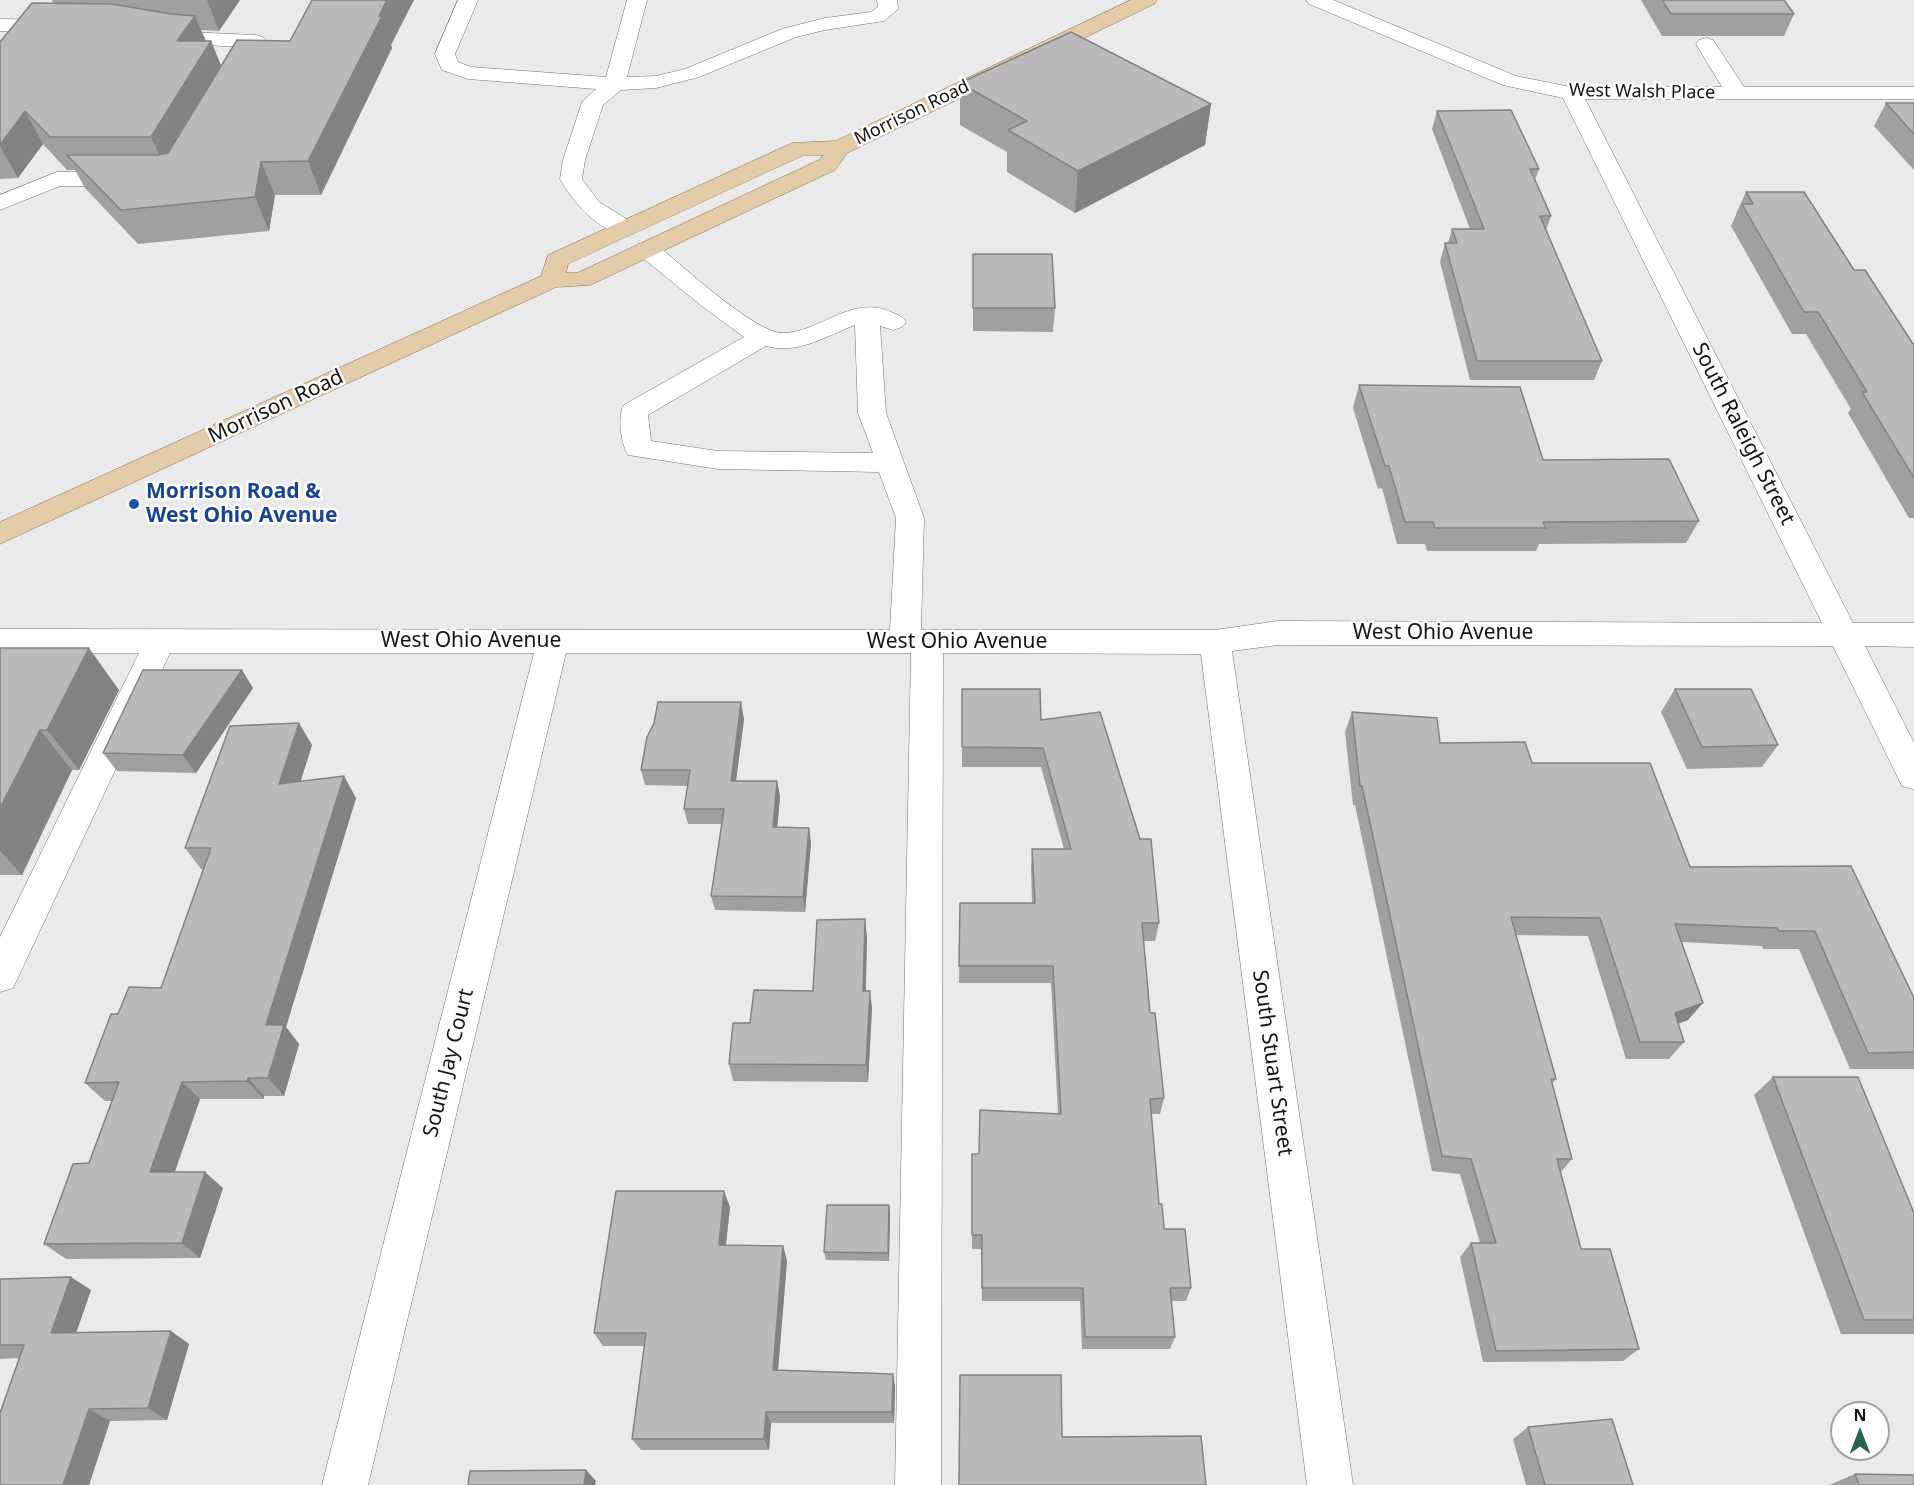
<!DOCTYPE html>
<html>
<head>
<meta charset="utf-8">
<style>
  body { margin:0 }
  #map { position:relative; width:1914px; height:1485px; overflow:hidden; background:#eae9ec; font-family:"Noto Sans",sans-serif }
  canvas { display:block }
  .north { position:absolute; left:1830px; top:1401px; width:60px; height:60px; box-sizing:border-box; background:#fff; border:2px solid #a1a1a1; border-radius:50%; rotate:0deg; font-size:16px; font-weight:700; line-height:24px; text-align:center; color:#151415 }
  .north::after { content:''; display:block; margin:auto; width:21px; height:27px; background:#29644e; clip-path:polygon(50% 0,100% 100%,50% 72%,0 100%) }
</style>
</head>
<body>
<div id="map">
<canvas width="1914" height="1485"></canvas>
<div class="north">N</div>
</div>
<script>
const g = document.querySelector('canvas').getContext('2d');
g.lineJoin = 'round';
function trace(path, color, width, dash) {
  g.strokeStyle = color;
  g.lineWidth = width;
  g.lineCap = dash ? 'butt' : 'round';
  g.setLineDash(dash || []);
  g.stroke(path);
}
function fill(path, color) {
  g.fillStyle = color;
  g.fill(path, 'evenodd');
}
function write(font, color, halo, rows, align = 'center') {
  g.font = font + ' "Noto Sans",sans-serif';
  g.lineWidth = 5;
  g.setLineDash([]);
  g.textBaseline = 'middle';
  g.strokeStyle = halo;
  g.fillStyle = color;
  for (const [text, x, y, turn = 0] of rows) {
    g.save();
    g.translate(x, y);
    g.rotate((+turn || 0) * Math.PI / 180);
    g.textAlign = isNaN(turn) ? turn : align;
    if (halo) g.strokeText(text, 0, 0);
    g.fillText(text, 0, 0);
    g.restore();
  }
}
const minor = new Path2D(`
  M458 0H478L455 54 458 62 471 67 606 77 627 0H647L627 77 656 76 685 69 782 29 825 18 871 12 878 7 877 0H897L898 9 884 21 825 30 796 37 699 77 656 88 621 90 603 105 585 160 582 179 599 202 633 223 637 228 633 233C604 240 572 201 560 179L563 160 582 102 596 89 468 79 442 70 435 54Z
  M1306 0H1333L1516 76 1571 87H1722L1696 44 1699 40 1706 38 1713 40 1744 87H1914V99H1585L1853 623H1914V647L1865 646 1914 743V789L1902 786 1833 646 1278 645 1232 651 1353 1485H1307L1201 654 943 653 941 1485H895L911 653H566L368 1485H322L534 653H170L13 988 0 992V937L139 653H0V629L890 630 896 518 879 472 718 469 628 455C621 443 617 416 624 405L744 337 703 307 638 254 635 249 638 244 647 242 656 244C679 263 755 333 782 333 820 333 851 294 891 312 898 315 902 316 906 322L902 327 893 330 880 326 886 413 924 518 921 630H1215L1278 621 1822 623 1563 98 1503 85 1309 4ZM855 325 858 413 873 453 718 451 651 441 648 415 766 346C798 355 826 336 855 325Z
  M0 19 58 20 65 22 68 26 65 30 58 32 0 31Z
  M160 28 185 32 256 35 263 37 266 41 248 70 241 72 234 70 231 66 242 47 185 44 153 38 150 34 153 30Z
  M57 172H125L133 174 136 179 133 184 125 186H60L0 210V195Z`);
const major = new Path2D(`
  M1131 0H1157L1154 4 847 153 835 170 590 285 556 287 0 544V522L541 276 548 255 792 143 835 141ZM804 155H823L819 160 577 273H566L568 264Z`);
const wall = new Path2D(`
  M52 0H240L219 31 201 30 206 41H211L221 66 391 45 392 48 321 195H275L269 231 138 244 85 188 75 170H67L43 144 18 178 0 179V42L53 3Z
  M1641 0H1784L1794 14 1784 36H1662Z
  M960 83 1211 104 1205 145 1075 213 1007 172V152L960 125Z
  M1886 103H1914V170L1874 126Z
  M1437 111 1539 169 1535 180 1551 216 1546 230 1602 361 1594 380H1470L1440 262 1445 243H1448L1452 229H1470L1432 129Z
  M1746 192 1854 270 1914 344V518H1909L1848 413 1851 409 1806 334H1792L1731 226 1736 215V214Z
  M973 254 1055 308 1053 332 973 331Z
  M1359 385 1543 460 1699 521 1686 543 1539 544 1536 551H1427L1425 544H1397L1382 488 1378 489 1353 408Z
  M0 648 119 690 79 770H72L22 875H0Z
  M253 688 196 773 117 771 103 753Z
  M962 689 1041 720 1159 923 1155 941H1143L1150 1013 1164 1098 1160 1114H1151L1159 1204 1164 1229 1191 1288 1186 1301H1171L1175 1337 1170 1349H1082L1080 1301H982L981 1249H972V1154H978L1058 1113 1051 983H959L960 903H1032L1031 867 1032 849H1064L1041 767H962Z
  M1675 689 1778 745 1762 767 1687 769 1661 712Z
  M1352 712 1440 743 1532 763 1690 867 1851 866 1914 998V1069H1850L1799 949H1763L1762 946 1681 942 1688 1020 1678 1024 1684 1042 1669 1059H1626L1588 936 1516 935 1556 1079 1552 1084 1572 1159 1560 1173 1581 1249 1639 1349 1623 1361 1483 1362 1460 1257 1471 1243H1480L1460 1174 1432 1171 1355 805H1353L1345 732Z
  M744 719 736 781 780 796 777 827 809 828 811 843 805 912 715 910 711 896 722 824H688L684 809 688 786 645 785 641 770Z
  M312 745 300 782 356 798 286 1027 299 1044 284 1096H264V1099H200L175 1172 223 1188 200 1258 66 1259 44 1244 89 1163 112 1101H105L85 1083 118 1014 161 988 203 869H201L185 848Z
  M867 937 866 991 872 1008 868 1082 733 1081 729 1064 813 991Z
  M1773 1077 1914 1213V1334H1841L1754 1095Z
  M889 1205 890 1213 889 1261 826 1260 824 1252Z
  M730 1207 726 1245 783 1246 787 1261 778 1370 895 1386 894 1423H771L769 1450H641L632 1439 644 1346H603L594 1333Z
  M0 1279 91 1290 76 1332 189 1344 167 1420 110 1421 89 1485H0L19 1358 0 1359Z
  M1528 1427 1633 1485H1526L1513 1439Z
  M1855 1474 1914 1485H1829Z`);
const shadedWall = new Path2D(`
  M207 0H240L219 31Z
  M387 0H414L391 45 392 48 321 195 308 161Z
  M195 16 208 46 211 41 224 73 167 170 151 137 177 41Z
  M1211 104 1205 145 1075 213 1078 171Z
  M25 111 43 144 18 178 0 146V145Z
  M261 162 275 195 269 231 255 197Z
  M89 648 119 690 79 770 47 730Z
  M242 670 253 688 196 773 183 755Z
  M741 702 744 719 734 796 731 781Z
  M299 723 312 745 293 806 279 784Z
  M40 730 72 770 22 875 0 851V808Z
  M344 776 356 798 286 1027 299 1044 284 1096 268 1078 266 1025Z
  M777 781 780 796 776 842 773 827Z
  M809 828 811 843 805 912 803 897Z
  M865 919 867 937 865 1008 863 991Z
  M870 991 872 1008 868 1082 866 1065Z
  M1703 1003 1688 1020 1660 1030 1675 1013Z
  M248 1078 264 1096V1099L247 1081Z
  M182 1082 200 1099 169 1188 150 1172Z
  M205 1172 223 1188 200 1258 182 1243Z
  M724 1191 730 1207 724 1260 719 1245Z
  M889 1205 890 1213 889 1261 888 1253Z
  M783 1246 787 1261 777 1382 773 1370Z
  M71 1277 91 1290 72 1345 51 1333Z
  M171 1331 189 1344 167 1420 148 1408Z
  M893 1374 895 1386 894 1423 892 1412Z
  M89 1409 110 1421 89 1485H63Z
  M766 1412 771 1423 769 1450 764 1439Z
  M586 1470 596 1481 595 1485H584Z`);
const building = new Path2D(`
  M312 0H387L379 16H382L308 161 261 162 255 197 121 210 67 155H159L168 153 237 40 290 41Z
  M1662 0H1784L1794 14H1671Z
  M32 3 112 4 171 14 195 16 177 41H211L151 137H50L25 111 0 145V42Z
  M1071 32 1211 104 1078 171 1008 130 1027 121 960 83Z
  M1886 103H1914V134Z
  M1511 110 1539 169H1530L1551 216H1540L1602 361H1477L1445 243H1457L1452 229H1484L1437 111Z
  M1746 192H1804L1854 270H1865L1913 344H1914V478L1862 392H1867L1818 312H1804L1742 204H1753Z
  M973 254H1052L1055 308H973Z
  M1359 385 1520 387 1543 460 1669 459 1699 521 1543 522 1546 528H1435L1433 522H1405L1389 466H1385Z
  M0 648H89L47 730H40L0 808Z
  M143 670H242L183 755 103 753Z
  M962 689H1040L1041 720 1100 712 1140 839H1151L1159 923H1142L1150 1013H1155L1164 1098 1150 1099 1159 1204H1162L1164 1229H1185L1191 1288H1170L1175 1337H1085L1083 1288H982V1235H972V1154H979L980 1110 1061 1114 1053 966H959L960 903H1035L1032 849H1071L1043 748 962 747Z
  M1675 689H1751L1778 745 1702 747Z
  M658 702H741L731 781H777L773 827 809 828 803 897 711 896 724 809H684L690 770H641L647 737 654 723Z
  M1352 712 1437 718 1440 743 1525 742 1532 763H1650L1690 867 1851 866 1914 998V1052L1868 1053 1815 931H1779L1777 928 1675 924 1703 1003 1675 1013 1684 1042H1640L1600 918 1511 917 1556 1079H1551L1572 1159H1557L1581 1249H1610L1639 1349 1496 1351 1471 1243H1496L1471 1159 1442 1156 1362 786H1360Z
  M299 723 279 784 344 776 266 1025H284L268 1078H248L247 1081 182 1082 150 1172H205L182 1243 44 1244 73 1164 89 1163 119 1082 85 1083 111 1014H118L129 987 161 988 211 848H185L230 726Z
  M865 919 863 991H870L866 1065 729 1064 733 1023H750L754 990 813 991 817 920Z
  M1773 1077H1858L1914 1213V1320H1864Z
  M616 1191H724L719 1245 783 1246 773 1370 893 1374 892 1412H766L764 1439H632L646 1333H594Z
  M827 1205H889L888 1253 824 1252Z
  M71 1277 51 1333 171 1331 148 1408 89 1409 63 1485H0V1413L24 1345H0V1279Z
  M960 1375H1061L1062 1437 1201 1436 1206 1485H959Z
  M1612 1419 1633 1485H1545L1528 1427Z
  M586 1470 584 1485H468L470 1471Z
  M1855 1474 1914 1475V1485H1859Z`);
const markers = [
  [134,504,6,"#1a4fb4"]
];
const farStreetnames = [
  ["West Walsh Place",1642,92,1],
  ["Morrison Road",912,113,-26]
];
const streetNames = [
  ["Morrison Road",276,407,-25],
  ["South Raleigh Street",1743,434,63],
  ["West Ohio Avenue",1443,633],
  ["West Ohio Avenue",471,641],
  ["West Ohio Avenue",957,642],
  ["South Jay Court",449,1063,-76],
  ["South Stuart Street",1272,1063,82]
];
const transitNames = [
  ["Morrison Road &",146,492],
  ["West Ohio Avenue",146,516]
];
trace(minor, '#706f71', 1);
trace(major, '#8d744d', 1);
fill(minor, '#fff');
fill(major, '#e2cba6');
fill(wall, '#a19fa2');
fill(shadedWall, '#838284');
fill(building, '#bbb9bc');
trace(building, '#838284', 1.5);
for (const [x, y, r, color] of markers) {
  const dot = new Path2D();
  dot.arc(x, y, r, 0, 2 * Math.PI);
  g.fillStyle = color;
  g.fill(dot);
  trace(dot, '#fff', 2);
}
write('18px', '#151415', '#fff', farStreetnames);
write('21px', '#151415', '#fff', streetNames);
write('bold 21px', '#164399', '#fff', transitNames, 'left');
</script>
</body>
</html>
